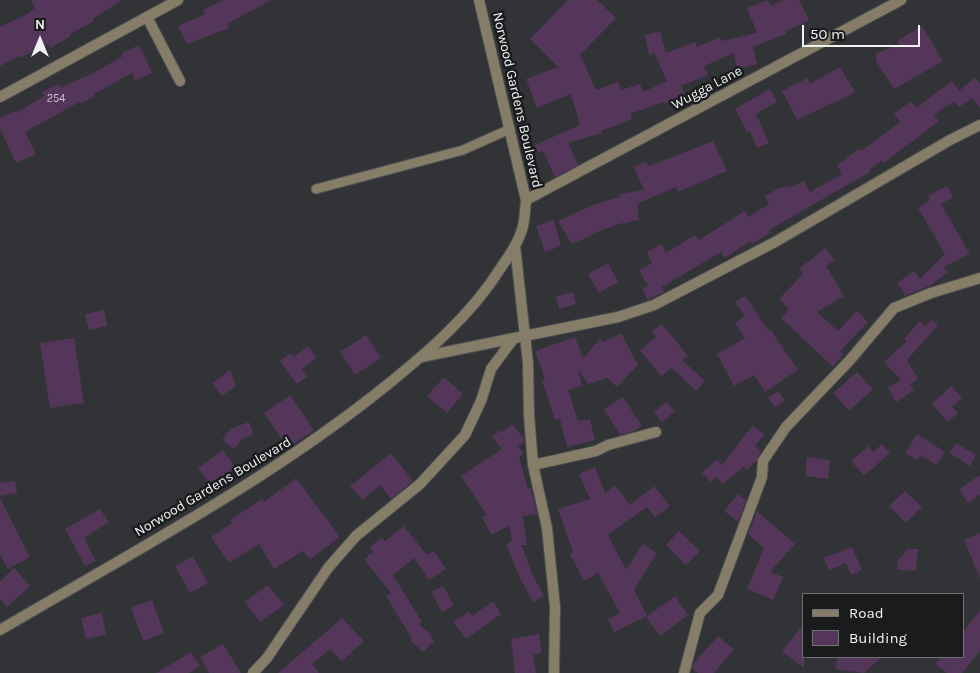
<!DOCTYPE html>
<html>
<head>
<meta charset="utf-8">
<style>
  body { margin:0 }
  #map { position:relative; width:980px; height:673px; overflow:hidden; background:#313336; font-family:Karla,sans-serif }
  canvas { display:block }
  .legend { position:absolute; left:802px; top:593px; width:162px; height:65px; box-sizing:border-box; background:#1a1b1c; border:1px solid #707172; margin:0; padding:6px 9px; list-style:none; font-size:15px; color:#f1f2f4 }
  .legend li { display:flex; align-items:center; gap:10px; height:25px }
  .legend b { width:25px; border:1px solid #707172 }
  .north { position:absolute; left:15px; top:15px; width:50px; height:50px; -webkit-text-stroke:4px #1a1b1c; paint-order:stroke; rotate:0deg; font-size:14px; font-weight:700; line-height:20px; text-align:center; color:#f1f2f4 }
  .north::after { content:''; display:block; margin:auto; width:18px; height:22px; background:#f1f2f4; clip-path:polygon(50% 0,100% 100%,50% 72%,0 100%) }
  .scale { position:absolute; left:802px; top:25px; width:118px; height:22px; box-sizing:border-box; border:2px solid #f1f2f4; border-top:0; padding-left:6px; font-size:15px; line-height:18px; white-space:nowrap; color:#f1f2f4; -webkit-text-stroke:4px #1a1b1c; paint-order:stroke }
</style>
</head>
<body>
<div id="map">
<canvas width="980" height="673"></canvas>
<ul class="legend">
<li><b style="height:6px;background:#857d68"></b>Road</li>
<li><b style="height:14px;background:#54365a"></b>Building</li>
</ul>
<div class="north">N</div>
<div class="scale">50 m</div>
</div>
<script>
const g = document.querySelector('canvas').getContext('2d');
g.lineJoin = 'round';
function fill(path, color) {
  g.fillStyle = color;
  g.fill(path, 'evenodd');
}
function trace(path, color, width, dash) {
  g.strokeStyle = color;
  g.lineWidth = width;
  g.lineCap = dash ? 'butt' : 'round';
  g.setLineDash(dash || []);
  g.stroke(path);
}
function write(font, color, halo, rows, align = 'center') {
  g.font = font + ' Karla,sans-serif';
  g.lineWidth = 5;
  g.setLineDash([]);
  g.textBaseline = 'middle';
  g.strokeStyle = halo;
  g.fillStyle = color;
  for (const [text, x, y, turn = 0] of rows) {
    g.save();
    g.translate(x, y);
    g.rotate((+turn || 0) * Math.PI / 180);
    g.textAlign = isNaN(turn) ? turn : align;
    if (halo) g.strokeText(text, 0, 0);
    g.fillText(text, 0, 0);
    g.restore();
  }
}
const building = new Path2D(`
  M31 0H122L93 19 94 21 70 34 71 36 50 48 48 44 20 58 19 56 0 66V27L31 12 30 11 35 8Z
  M223 0H271L227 24 229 28 187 44 178 26 205 14 203 10Z
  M568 0H597L616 18 580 55 596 90 618 82 621 90 640 84 643 92 667 81 654 53 649 55 645 35 660 31 666 53 695 42 697 47 720 37 722 41 757 33 747 8 768 0 771 6 783 0H799L809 20 786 31V34L753 47 757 64 737 69 734 53 704 66 708 75 681 86 685 95 664 104 663 102 630 114 632 119 601 131 602 133 568 143 578 165 555 177 543 151 537 153 535 145 580 125 571 94 537 108 526 79 558 67 530 39Z
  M922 26 943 61 894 89 876 61V54L879 52 899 45 897 41Z
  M139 45 152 73 135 81 132 73 94 94 95 96 80 104 79 102 25 132 36 154 16 163 0 129V118L15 111 16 113 44 96 42 92 58 84 61 88 85 76 86 77 123 56 122 53Z
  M840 67 855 92 835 103 834 102 797 120 782 91 807 78 810 84Z
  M975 77 980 83V107L972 98 959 107 954 101 934 115 939 121 884 163 882 161 869 170 870 172 769 230 771 232 752 244 750 241 725 258 721 252 662 287 664 292 648 300 642 289 648 286 639 270 652 263 647 252 662 244 666 253 695 235 699 240 745 211 748 217 769 204 765 196 781 187V189L788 185 789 188 804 181 810 192 842 174 837 165 848 158 847 157 859 149 861 151 900 122 894 114 911 101 916 108 952 81 959 91Z
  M770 89 777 102 756 114 769 143 757 148 750 131 747 132 735 109Z
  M713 141 727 171 678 192 676 187 637 204 639 220 614 225 615 226 602 230 577 242 571 243 558 221 590 206 620 197 619 194 644 190 634 167 646 161 649 166Z
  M947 186 953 197 941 204 970 254 943 267 949 272 929 286 903 297 905 294 897 283 914 271 920 279 945 254 918 208 930 200 928 196Z
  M554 220 561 246 545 252 536 226Z
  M825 248 835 260 826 266 844 296 817 312 838 331 857 311 868 322 840 351 843 354 833 367 781 318 789 309 779 299 803 274 799 269Z
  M608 263 618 282 599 293 588 274Z
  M573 292 576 304 559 309 556 296Z
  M745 296 769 331 770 329 798 370 765 392 754 375 734 386 717 354 745 338 735 323 745 316 735 302Z
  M104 310 107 326 89 330 85 314Z
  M932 320 938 325 907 360 918 379 910 384 914 390 896 402 888 388 901 380 884 362 907 341 904 339 920 321 925 326Z
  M662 324 688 356 682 360 705 381 696 391 672 368 661 376 640 350 656 337 652 331Z
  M621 333 638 365 617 387 607 378 588 384 578 369 582 386 568 390 578 421 590 419 595 440 567 447 560 419 555 420 542 380 545 379 535 351 575 337 583 358 600 339 603 342Z
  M366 335 381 358 355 375 340 352Z
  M74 338 84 403 50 408 40 343Z
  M308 346 317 358 302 369 308 376 297 384 280 361 291 353 294 357Z
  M230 370 236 386 222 396 212 383Z
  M857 372 873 389 849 411 833 393Z
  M444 377 463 394 447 413 427 396Z
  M951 386 962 398 952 407 958 413 948 422 932 404Z
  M778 391 785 401 775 407 768 398Z
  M290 395 314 430 288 448 264 413Z
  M623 397 642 426 634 431 620 435 604 409Z
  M666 402 675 411 662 422 654 412Z
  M249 422 253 434 242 439 234 449 222 440 230 429Z
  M512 424 524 439V442L518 447 524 453 519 457 528 489 531 488 537 514 523 516 527 545H521L531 569 530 570 544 596 533 602 519 576 506 544 512 541 509 525 492 535 482 518 487 515 461 476 502 449 492 437 501 430 503 432Z
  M753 425 764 435 755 446 761 451 756 463 754 462 748 470 743 467 723 484 717 477 711 482 702 473 717 459 722 465Z
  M917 434 945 452 937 465 920 455 917 460 905 453Z
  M956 443 976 455 970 466 949 453Z
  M882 444 890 453 864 476 851 461 868 446 873 452Z
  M223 450 236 468 211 486 198 468Z
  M391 453 413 481 391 499 380 485 363 500 350 486Z
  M807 457 830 460 828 479 805 476Z
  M595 467 605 493 615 485 630 505 654 486 670 506 655 517 647 507 608 535 626 570 643 544 657 553 634 589 647 616 614 632 608 619 620 613 598 573 584 581 570 554 573 552 558 509 590 499 579 474Z
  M980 475V495L968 503 959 489Z
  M296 478 340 537 310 559 303 551 274 569 259 544 229 563 211 537 232 523 230 520 262 499 264 502Z
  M15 481 17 493 0 496V483Z
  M905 491 922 507 906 523 889 506Z
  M738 494 746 500 738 522 724 511Z
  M0 498 30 557 8 569 0 554Z
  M100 509 109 522 84 538 96 561 85 566 65 529Z
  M757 511 795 544 770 572 783 577 773 600 747 589 764 548 748 534Z
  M404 526 427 555 434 551 446 569 429 580 414 558 393 575 422 622 419 624 430 634 434 641 423 652 410 640 412 639 386 596 391 593 364 559 373 552 370 547 382 537 385 541Z
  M679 531 700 551 686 565 666 545Z
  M980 533V578L964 540Z
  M852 547 862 570 851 575 846 563 829 570 824 558Z
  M908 549H918L916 571 897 570 898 560Z
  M193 556 208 583 190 593 175 566Z
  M14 568 30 586 7 607 0 599V581Z
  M268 585 284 605 260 622 245 602Z
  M443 586 454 605 442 612 431 592Z
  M675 596 688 615 660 636 646 617Z
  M152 600 164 633 143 641 131 607Z
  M493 601 501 614 466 639 453 622 469 611 472 616Z
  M980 611V651L962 673H947L936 664 941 657H964V630Z
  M102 613 106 635 86 639 81 618Z
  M342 618 364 641 342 661 330 649 312 664 319 673H278Z
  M804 624V668L782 651Z
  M539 634 542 653 533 655 536 673H515L511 639Z
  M718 636 734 649 714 673H698L692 668 693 664Z
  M223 644 241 673H209L200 657Z
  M191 652 200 666 189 673H156Z
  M838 657H882L864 673 835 669Z`);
const service = new Path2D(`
  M316 189 463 150 510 129`);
const minor = new Path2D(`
  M147 17 180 81
  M0 97 178 0
  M526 200 901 0
  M515 246 528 363 529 415 533 465 547 528 555 607 554 673
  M421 357 618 317 654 305 775 242 950 140 980 125
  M533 465 596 451 608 445 656 432
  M253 673 267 658 328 568 356 536 420 484 465 435 481 401 491 369 514 338
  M684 673 700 613 718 595 762 477 763 461 786 427 850 360 894 308 931 293 980 278`);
const tertiary = new Path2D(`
  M0 630C131 553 268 481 387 385 429 351 471 315 500 269 509 256 519 242 523 226 525 218 525 208 526 200L479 0`);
const numberNames = [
  ["254",56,99]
];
const streetNames = [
  ["Wugga Lane",707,88,-28],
  ["Norwood Gardens Boulevard",517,100,77],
  ["Norwood Gardens Boulevard",213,487,-31]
];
fill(building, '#54365a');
trace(service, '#505254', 11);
trace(minor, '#505254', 12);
trace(tertiary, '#505254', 12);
trace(service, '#857d68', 9);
trace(minor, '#857d68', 10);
trace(tertiary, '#857d68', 10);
write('11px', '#cac3ce', null, numberNames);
write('14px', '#f1f2f4', '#1a1b1c', streetNames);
</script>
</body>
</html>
